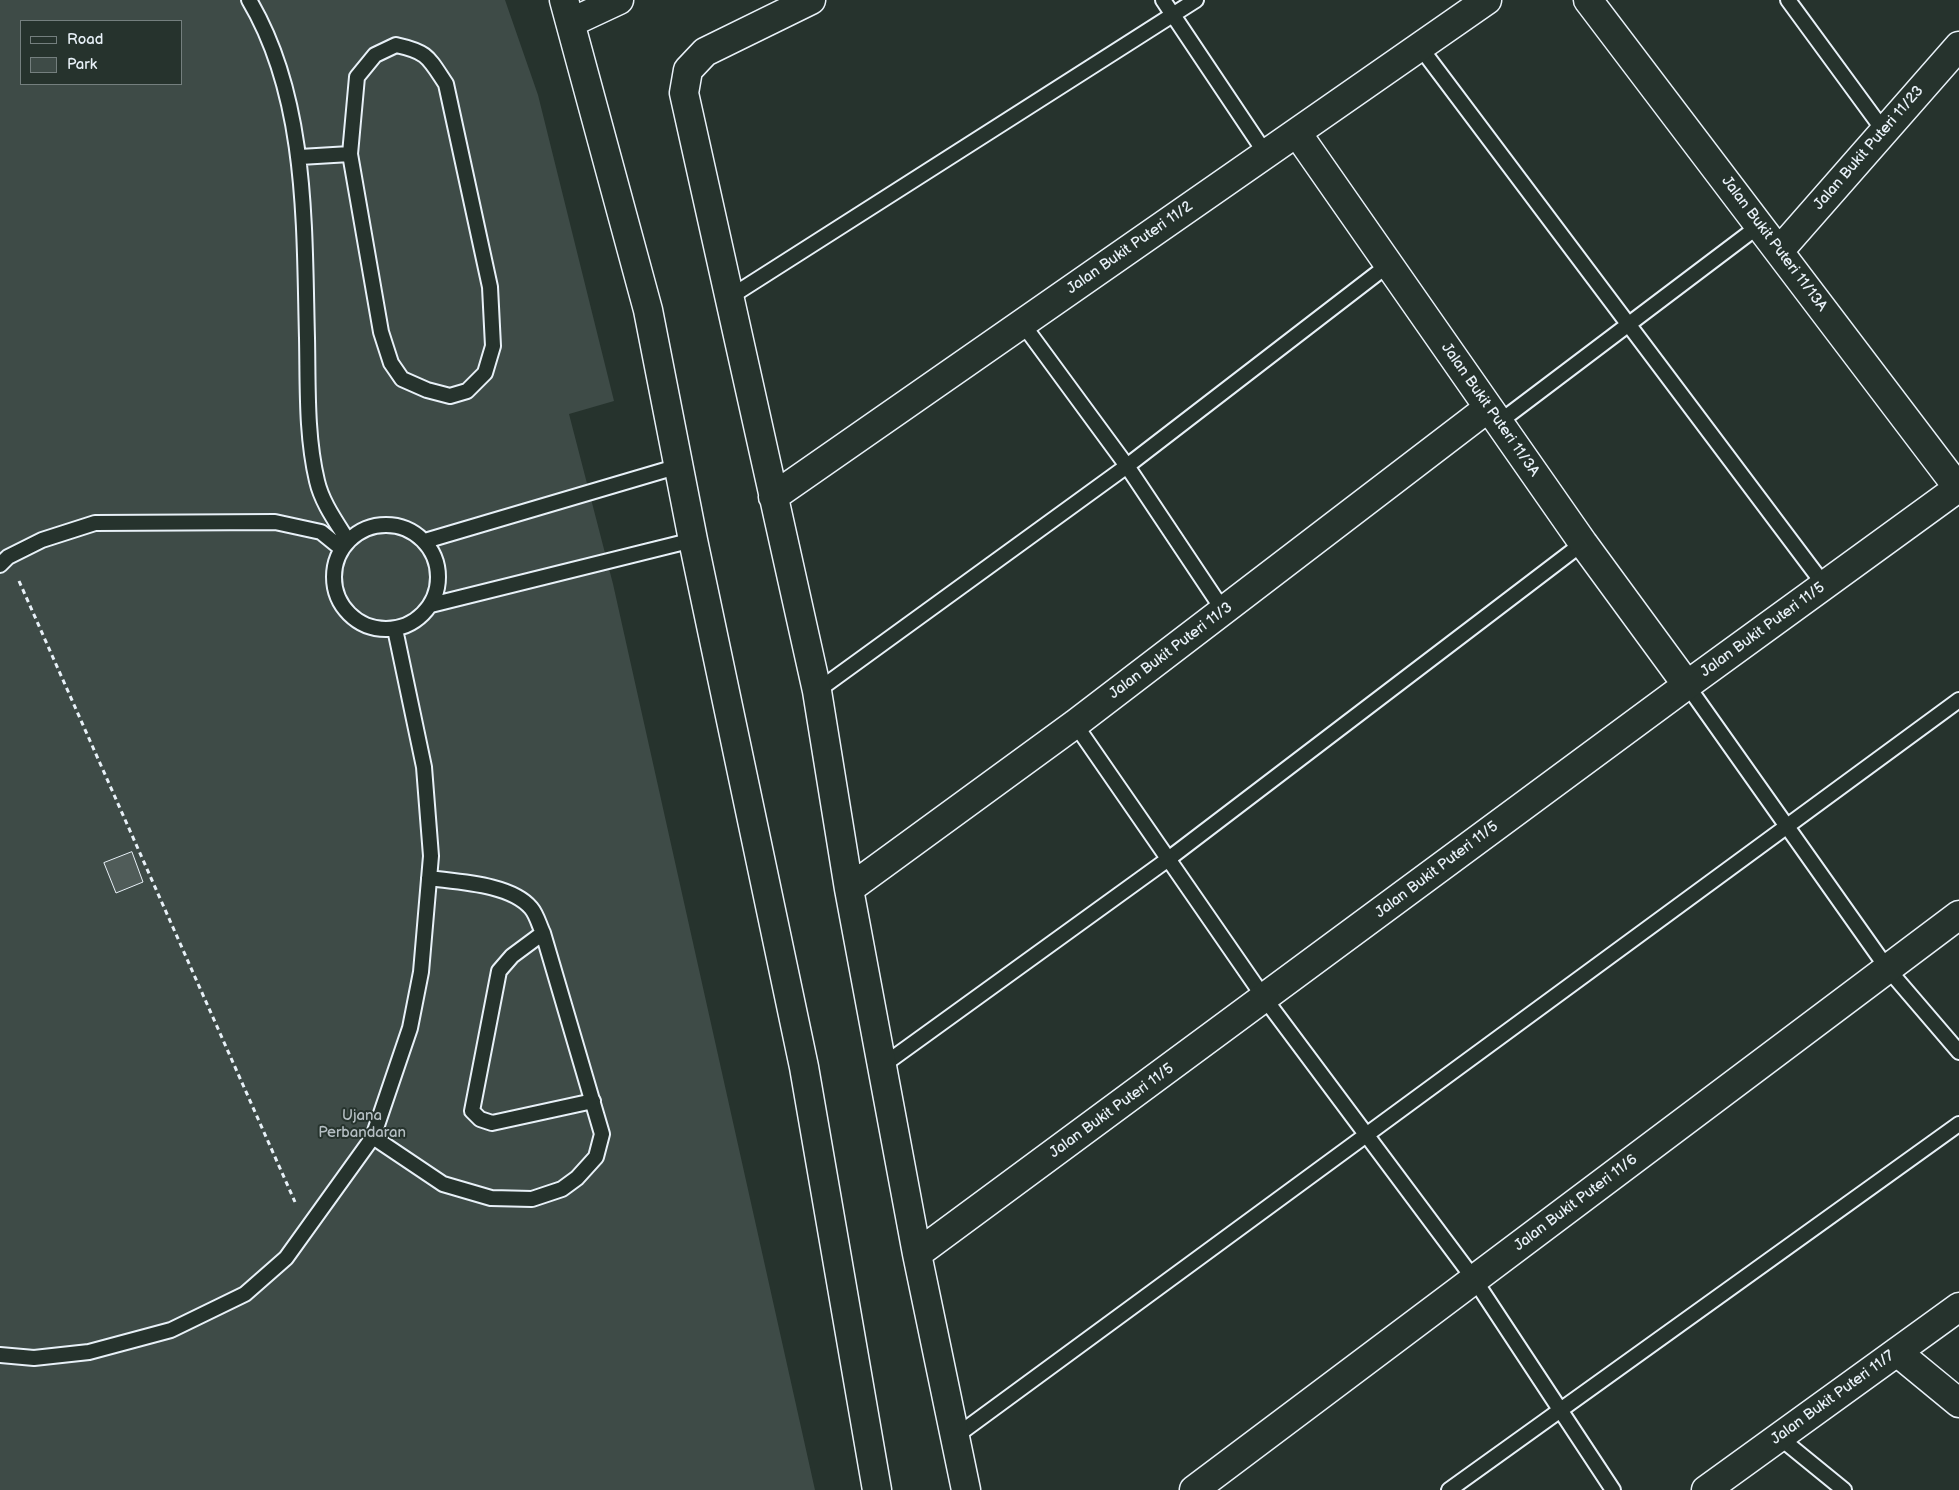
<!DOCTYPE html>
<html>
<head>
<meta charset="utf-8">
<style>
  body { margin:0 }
  #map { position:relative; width:1959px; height:1490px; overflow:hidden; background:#26332d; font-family:"Balsamiq Sans",sans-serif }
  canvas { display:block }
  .legend { position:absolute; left:20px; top:20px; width:162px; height:65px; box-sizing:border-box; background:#26332d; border:1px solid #747f7e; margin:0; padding:6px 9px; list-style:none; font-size:15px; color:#e8f1f8 }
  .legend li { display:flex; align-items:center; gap:10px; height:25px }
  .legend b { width:25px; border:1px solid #747f7e }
</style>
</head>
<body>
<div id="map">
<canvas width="1959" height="1490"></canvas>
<ul class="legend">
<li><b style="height:6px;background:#26332d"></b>Road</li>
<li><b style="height:14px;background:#3e4b47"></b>Park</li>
</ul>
</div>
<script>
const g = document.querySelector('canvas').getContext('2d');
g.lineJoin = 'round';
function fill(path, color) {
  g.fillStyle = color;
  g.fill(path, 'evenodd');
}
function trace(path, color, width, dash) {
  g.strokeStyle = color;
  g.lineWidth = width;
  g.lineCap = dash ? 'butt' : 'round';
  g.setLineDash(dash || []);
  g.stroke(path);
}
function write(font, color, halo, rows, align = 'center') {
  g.font = font + ' "Balsamiq Sans",sans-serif';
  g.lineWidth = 4;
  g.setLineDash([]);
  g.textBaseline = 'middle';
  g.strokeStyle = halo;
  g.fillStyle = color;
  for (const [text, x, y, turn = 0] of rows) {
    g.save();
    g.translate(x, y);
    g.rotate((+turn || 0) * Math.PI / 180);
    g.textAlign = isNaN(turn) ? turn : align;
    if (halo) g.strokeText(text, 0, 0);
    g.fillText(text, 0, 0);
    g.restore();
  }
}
const green = new Path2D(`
  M0 0H505L538 95 614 401 569 414 613 584 815 1490H0ZM21 21H181V84H21Z`);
const building = new Path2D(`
  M132 852 143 882 116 893 104 863Z`);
const path = new Path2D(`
  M19 581 295 1202`);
const lane = new Path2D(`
  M249 0C308 99 304 227 307 338 308 385 306 435 317 481 322 503 337 523 348 541
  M1163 0 1266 154
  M1788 0 1884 131
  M396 45C428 52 428 57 446 84L490 287 493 346 485 373 467 391 450 396 427 390 402 379 391 363 381 332 350 154 357 77 375 55Z
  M1420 47 1825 586
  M300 157 350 154
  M730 297 1196 0
  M1022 323 1127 466 1223 610
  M1498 423 1760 225
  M334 577a52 52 0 1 1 104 0a52 52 0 1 1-104 0Z
  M425 541 679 466
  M0 565 8 557 42 540 95 523 275 522 321 532 342 549
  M431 605 693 540
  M1687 685 1887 968 1959 1052
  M817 691 1127 466 1388 265
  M1075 724 1265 999 1474 1279 1613 1490
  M543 933 512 956 499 971 472 1111 480 1119 492 1123 593 1101
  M882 1066 1167 860 1583 543
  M373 1137 443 1184 491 1198 532 1199 562 1189 577 1178 596 1157 602 1134 543 933C539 925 537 915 531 908 511 884 459 882 429 878
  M0 1355 34 1358 89 1352 171 1330 245 1294 286 1258 373 1137 410 1028 421 972 431 856 424 767 395 629
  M956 1436 1959 700
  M1779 1437 1844 1490
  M1449 1490 1959 1124`);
const street = new Path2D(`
  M564 0 648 310 693 540 804 1067 877 1490
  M811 0 705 52 688 70 684 93 817 691 849 889 917 1254 966 1490
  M1588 0 1959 489
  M572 22 619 0
  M1297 133 1583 543 1687 685
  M1780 250 1959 46
  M773 497 1487 0
  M849 889 1075 724 1488 408
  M917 1254 1687 685 1958 488
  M1897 1352 1959 1403
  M1194 1490 1959 915
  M1706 1490 1959 1307`);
const streetNames = [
  ["Jalan Bukit Puteri 11/23",1869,148,-49],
  ["Jalan Bukit Puteri 11/13A",1774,244,53],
  ["Jalan Bukit Puteri 11/2",1130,248,-35],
  ["Jalan Bukit Puteri 11/3A",1490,410,55],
  ["Jalan Bukit Puteri 11/5",1763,630,-36],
  ["Jalan Bukit Puteri 11/3",1171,651,-37],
  ["Jalan Bukit Puteri 11/5",1437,870,-37],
  ["Jalan Bukit Puteri 11/5",1112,1111,-36],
  ["Jalan Bukit Puteri 11/6",1576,1203,-37],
  ["Jalan Bukit Puteri 11/7",1833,1398,-36]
];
const parkNames = [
  ["Ujana",362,1116],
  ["Perbandaran",362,1133]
];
fill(green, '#3e4b47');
fill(building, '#505c59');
trace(building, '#e8f1f8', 1);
trace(lane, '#e8f1f8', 18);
trace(street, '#e8f1f8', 31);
trace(path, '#e8f1f8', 3, [5, 4]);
trace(lane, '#26332d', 14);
trace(street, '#26332d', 28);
write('15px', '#e8f1f8', '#26332d', streetNames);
write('15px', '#b5bfc3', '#26332d', parkNames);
</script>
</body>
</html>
